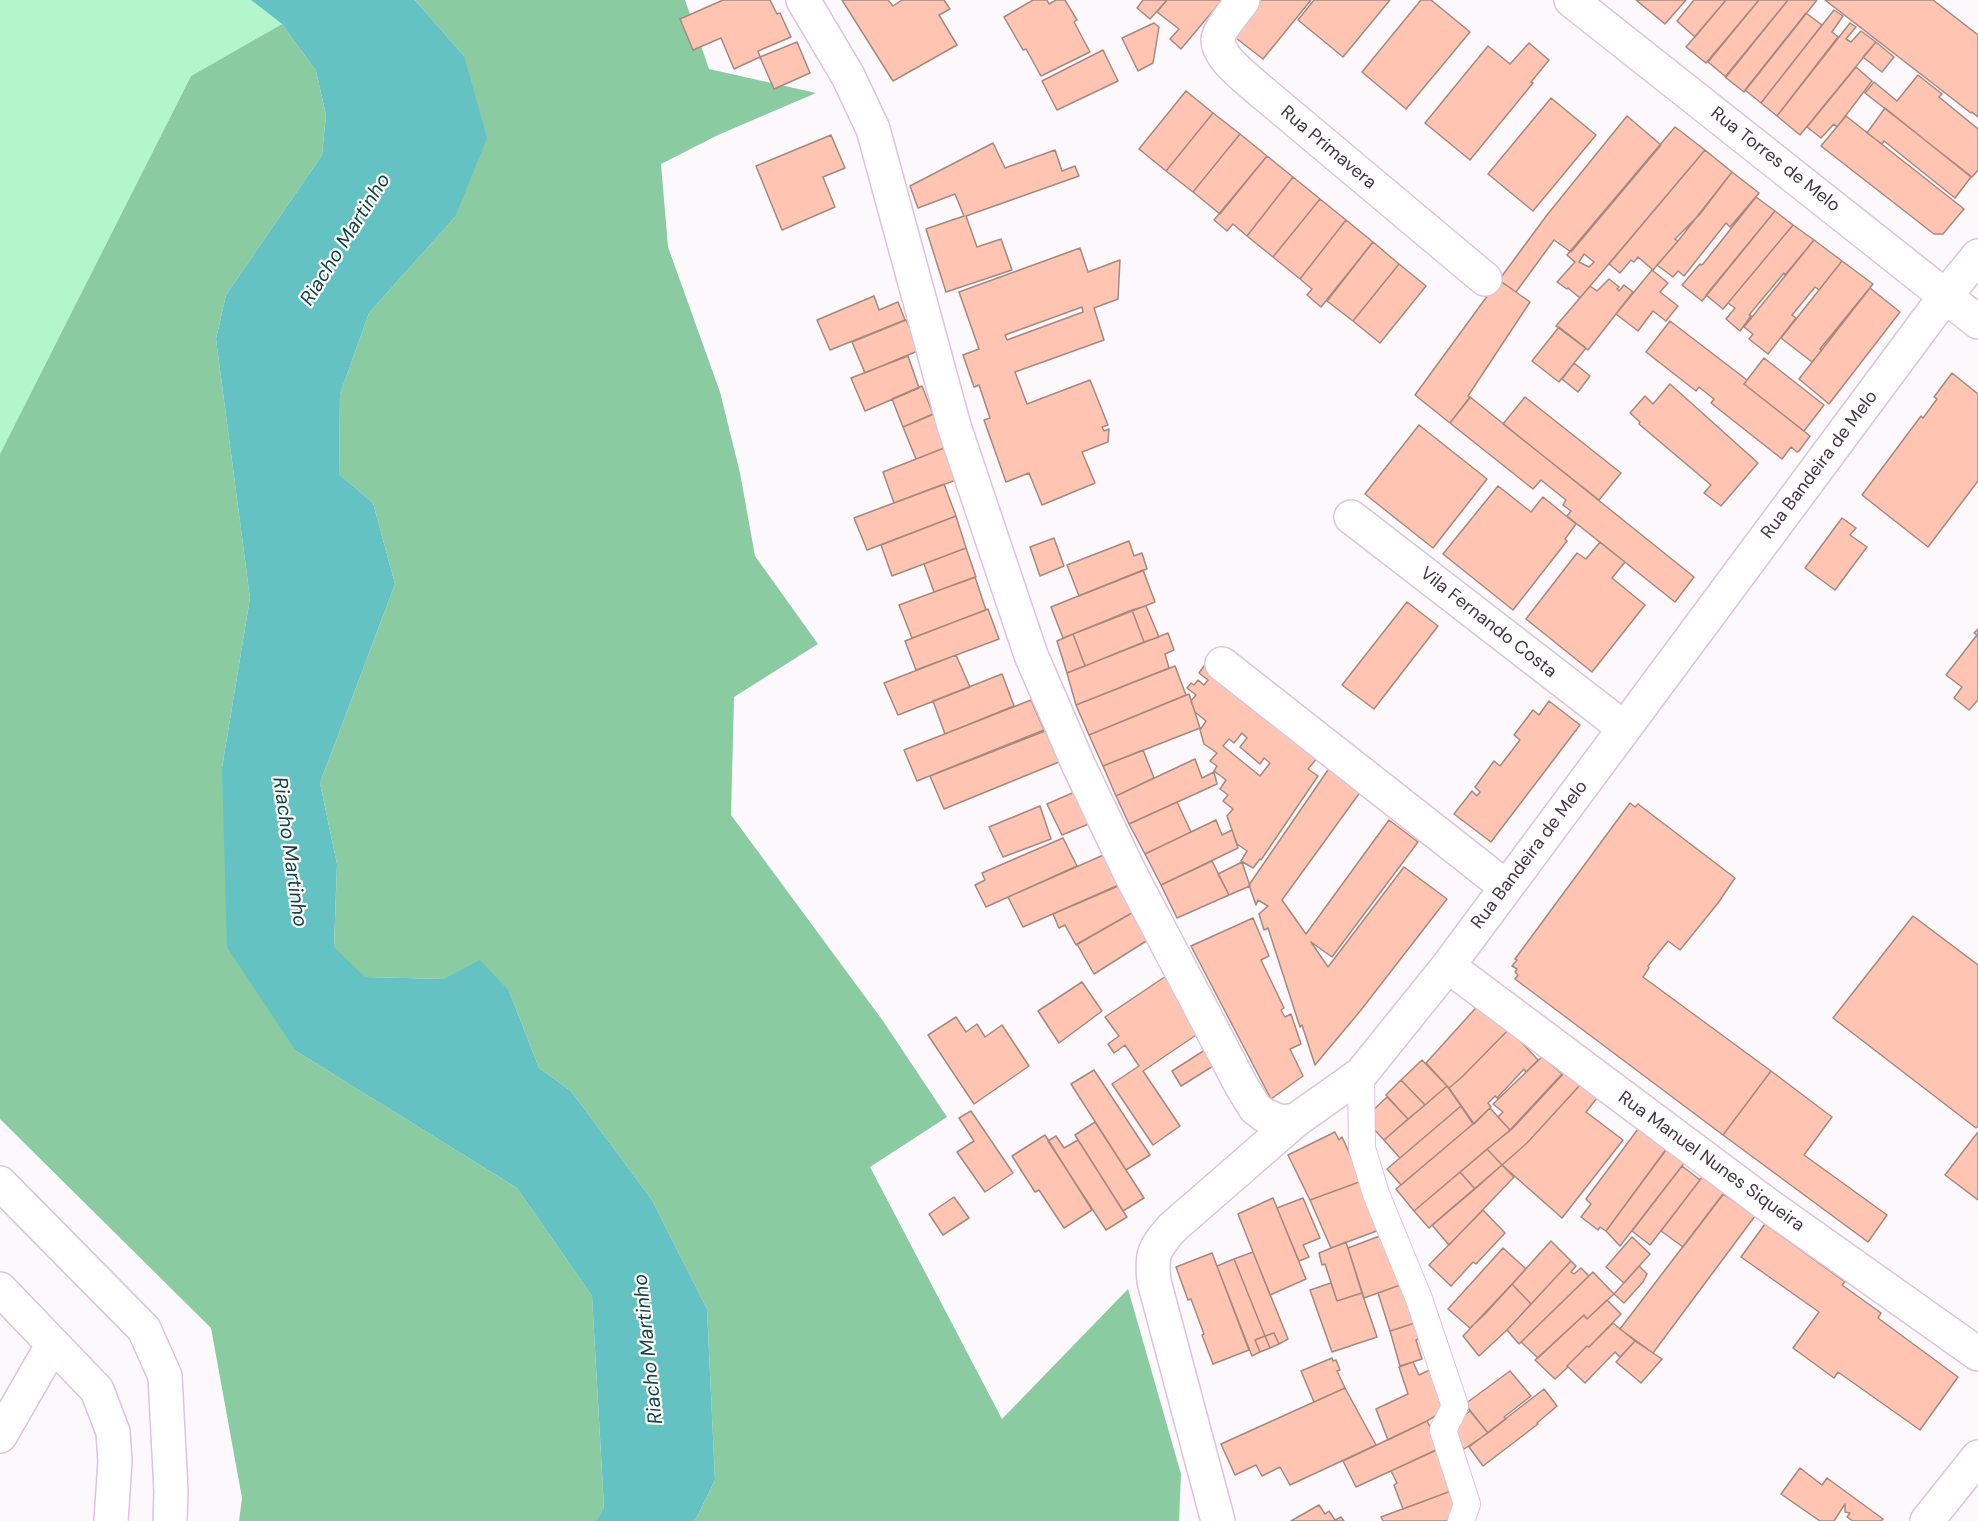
<!DOCTYPE html>
<html>
<head>
<meta charset="utf-8">
<style>
  body { margin:0 }
  canvas { display:block; background:#fdf8fc }
</style>
</head>
<body>
<canvas width="1978" height="1521"></canvas>
<script>
const g = document.querySelector('canvas').getContext('2d');
g.lineJoin = 'round';
function fill(path, color) {
  g.fillStyle = color;
  g.fill(path, 'evenodd');
}
function trace(path, color, width, dash) {
  g.strokeStyle = color;
  g.lineWidth = width;
  g.lineCap = dash ? 'butt' : 'round';
  g.setLineDash(dash || []);
  g.stroke(path);
}
function write(font, color, halo, rows, align = 'center') {
  g.font = font + ' "DM Sans",sans-serif';
  g.lineWidth = 4.5;
  g.setLineDash([]);
  g.textBaseline = 'middle';
  g.strokeStyle = halo;
  g.fillStyle = color;
  for (const [text, x, y, turn = 0] of rows) {
    g.save();
    g.translate(x, y);
    g.rotate((+turn || 0) * Math.PI / 180);
    g.textAlign = isNaN(turn) ? turn : align;
    if (halo) g.strokeText(text, 0, 0);
    g.fillText(text, 0, 0);
    g.restore();
  }
}
const green = new Path2D(`
  M0 0H251L282 24 191 76 0 454Z`);
const forest = new Path2D(`
  M415 0H685L709 69 816 93 718 135 661 164 668 247 720 392 740 473 755 556 818 644 734 697 731 815 883 1021 947 1117 870 1167 1002 1419 1128 1289 1181 1474 1179 1521H695L715 1480 707 1309 652 1200 571 1091 539 1068 509 991 444 979 364 977 334 948 337 864 320 783 395 584 373 503 339 474 340 394 369 313 455 217 464 56Z
  M282 24 316 71 326 115 322 155 226 295 216 339 250 598 222 768 296 1051 517 1188 592 1296 604 1509 596 1521H239L242 1498 211 1328 0 1119V454L191 76Z`);
const water = new Path2D(`
  M251 0H415L464 56 487 138 455 217 369 313 340 394 339 474 373 503 395 584 320 783 337 864 334 947 365 977 444 979 480 960 509 991 539 1068 571 1091 652 1200 707 1309 715 1480 695 1521H596L604 1508 592 1296 517 1188 296 1051 227 947 222 768 250 598 216 339 226 295 322 155 326 115 316 71 282 24Z`);
const building = new Path2D(`
  M723 0H770L777 14 780 13 791 37 758 51 760 57 734 69 721 38 693 50 680 19Z
  M842 0H888L893 6 902 0H944L950 9 939 15 957 45 893 81Z
  M1033 0H1047L1049 4 1056 0H1065L1077 20 1074 22 1090 52 1041 76 1026 49 1023 50 1004 17Z
  M1143 0H1167L1150 19 1137 8Z
  M1167 0H1222L1181 49 1170 39 1179 29 1157 12Z
  M1260 0H1311L1263 59 1232 35Z
  M1314 0H1390L1343 57 1298 20Z
  M1421 0H1431L1470 32 1406 109 1362 72Z
  M1636 0H1686L1665 24Z
  M1694 0H1726L1695 37 1677 21Z
  M1726 0H1759L1706 63 1686 47Z
  M1759 0H1788L1726 77 1708 62Z
  M1788 0H1817L1744 92 1725 77Z
  M1825 0H1933L1978 35V117L1972 112 1971 113Z
  M1834 10 1843 16 1832 32 1838 37 1777 116 1761 103Z
  M1806 13 1822 25 1761 103 1745 90Z
  M1154 23 1159 27 1153 63 1138 71 1122 38Z
  M1850 23 1856 27 1846 39 1851 42 1861 31 1876 42 1800 135 1777 116Z
  M797 42 810 73 774 89 760 57Z
  M1876 42 1894 57 1882 72 1863 57Z
  M1529 43 1549 60 1531 82 1533 83 1470 160 1425 123 1488 46 1510 64Z
  M1103 50 1118 81 1057 110 1042 81Z
  M1856 67 1872 81 1837 127 1834 124 1821 138 1807 127Z
  M1918 75 1942 94 1939 97 1978 129V170L1972 177 1865 93 1874 82 1897 101Z
  M1186 91 1213 113 1166 171 1139 149Z
  M1551 98 1596 135 1533 211 1488 174Z
  M1885 108 1971 177 1955 198 1884 141 1882 144 1867 133Z
  M1213 113 1240 134 1193 192 1166 171Z
  M1627 116 1661 145 1571 252 1554 240 1516 292 1500 281 1499 280 1547 215Z
  M1846 116 1964 209 1943 234H1934L1821 146Z
  M1675 127 1705 150 1580 298 1568 288 1567 289 1557 282 1575 262 1567 255ZM1584 254 1594 262 1589 267 1579 262Z
  M1240 134 1267 156 1220 214 1193 192Z
  M831 135 845 168 823 177 835 207 782 230 756 166Z
  M993 143 1005 168 1055 150 1062 171 1075 166 1079 176 966 216 977 247 1001 239 1012 270 946 292 926 229 964 216 955 194 918 208 910 186Z
  M1705 150 1732 172 1700 214 1675 239 1678 241 1653 270 1638 257 1634 262 1631 260 1620 273 1609 264Z
  M1267 156 1293 177 1247 236 1233 224 1227 231 1214 220Z
  M1732 172 1759 193 1730 227 1726 223 1684 276 1678 271 1673 277 1657 265 1678 241Z
  M1293 177 1320 199 1273 257 1247 236Z
  M1756 197 1775 211 1702 301 1682 285 1700 264 1701 265 1703 264Z
  M1320 199 1346 220 1300 279 1273 257Z
  M1775 211 1793 225 1723 309 1706 295Z
  M1346 220 1373 242 1321 307 1307 295 1312 289 1300 279Z
  M1793 225 1814 240 1785 275 1784 273 1749 315 1751 316 1740 331 1726 319 1735 308 1728 303Z
  M1814 240 1842 261 1819 290 1815 287 1792 315 1796 318 1768 354 1749 339 1753 334 1744 327Z
  M1373 242 1399 264 1353 321 1327 301Z
  M1080 248 1088 272 1120 260 1118 299 1094 308 1104 340 1015 372 1027 404 1090 380 1108 425 1102 427 1104 431 1109 429 1108 442 1082 452 1095 483 1042 505 1029 473 1006 482 984 420 990 418 979 385 974 387 963 355 979 349 959 292ZM1082 307 1083 312 1007 340 1005 335Z
  M1842 261 1873 284 1820 349 1822 350 1812 362 1781 338Z
  M1399 264 1426 286 1380 343 1353 321Z
  M1652 270 1668 283 1660 292 1678 306 1666 321 1653 311 1638 331 1616 314Z
  M1609 279 1619 287 1617 289 1619 291 1624 285 1633 292 1588 350 1556 326 1590 286 1597 291Z
  M1499 280 1530 302 1468 396 1470 397 1469 399 1450 423 1415 395Z
  M1870 288 1900 312 1829 404 1799 379Z
  M874 296 879 310 898 302 905 320 830 350 817 320Z
  M906 320 920 350 865 373 852 342Z
  M1670 321 1747 380 1744 384 1810 436 1799 451 1797 452 1791 447 1782 459 1711 403 1714 399 1699 387 1696 391 1646 352Z
  M1559 327 1586 348 1559 382 1532 361Z
  M908 356 919 388 865 411 851 378Z
  M1764 358 1824 405 1804 431 1744 384Z
  M1574 363 1590 376 1578 392 1562 379Z
  M1952 373 1978 394V481L1928 547 1862 495 1921 416 1923 418 1937 399 1934 397Z
  M1670 384 1758 463 1721 506 1704 493 1711 485 1639 424 1640 422 1630 413 1645 396 1653 404Z
  M922 386 933 414 903 427 892 399Z
  M1470 397 1694 577 1675 602 1567 516 1571 511 1563 505 1566 500 1541 480 1533 489 1450 423Z
  M1525 397 1621 473 1599 500 1503 424Z
  M939 412 952 445 916 459 903 427Z
  M1419 425 1487 479 1433 548 1365 494Z
  M952 445 964 477 894 503 883 472Z
  M944 484 956 516 867 550 854 518Z
  M1498 486 1531 512 1543 497 1576 524 1565 539 1567 541 1513 610 1443 554Z
  M956 516 966 548 892 576 881 545Z
  M1842 518 1856 528 1850 535 1867 547 1835 590 1805 568Z
  M1054 538 1064 566 1040 576 1030 547Z
  M1129 541 1134 556 1142 553 1147 569 1079 596 1067 565Z
  M1600 542 1625 562 1612 578 1645 605 1592 672 1526 619 1577 553 1586 559Z
  M966 548 976 577 934 592 924 564Z
  M1143 570 1155 602 1063 638 1051 607Z
  M975 577 986 610 912 638 899 605Z
  M1407 602 1438 626 1374 709 1342 685Z
  M1146 606 1159 637 1144 642 1132 610Z
  M988 609 999 639 916 670 905 641Z
  M1132 610 1144 642 1085 666 1073 634Z
  M1978 629V700L1969 710 1954 698 1962 687 1946 675 1977 635 1974 633Z
  M1168 633 1174 650 1165 654 1169 668 1076 705 1067 673Z
  M1073 634 1085 666 1067 673 1057 641Z
  M956 655 970 687 898 715 884 683Z
  M1175 666 1186 695 1089 735 1076 705Z
  M1204 666 1318 757 1308 769 1318 776 1261 860 1260 859 1253 868 1241 861 1247 851 1237 844 1227 816 1233 809 1223 801 1228 795 1220 789 1226 780 1214 771 1217 766 1210 761 1217 753 1204 744 1200 730 1206 721 1195 712 1191 701 1196 695 1187 688 1191 683 1194 685 1198 680 1204 685 1208 680 1199 673ZM1242 733 1247 738 1240 747 1260 764 1264 758 1270 763 1260 776 1223 746 1229 739 1234 743Z
  M1002 674 1014 706 945 734 933 701Z
  M1189 694 1200 728 1103 766 1089 735Z
  M1031 700 1044 730 917 781 904 750Z
  M1549 701 1580 725 1491 842 1454 814 1472 791 1477 796 1480 792 1475 787 1494 761 1500 766 1520 740 1514 735 1533 710 1539 715Z
  M1045 731 1059 762 944 809 930 776Z
  M1143 750 1154 778 1116 796 1103 766Z
  M1195 759 1202 778 1214 772 1217 784 1129 824 1116 796Z
  M1330 767 1361 791 1282 900 1306 934 1389 820 1418 842 1332 957 1311 942 1328 967 1404 867 1447 899 1361 1010 1315 1065 1302 1025 1300 1027 1268 928 1264 930 1259 914 1268 906 1258 900 1256 905 1249 885Z
  M1077 791 1091 823 1062 835 1047 804Z
  M1177 802 1191 832 1145 854 1129 824Z
  M1630 803 1635 807 1638 804 1735 878 1718 903 1680 950 1668 941 1648 966 1649 968 1643 977 1771 1071 1723 1135 1515 979 1518 975 1515 972 1517 969 1512 966 1517 960 1515 959Z
  M1040 806 1051 839 1003 857 989 827Z
  M1216 820 1222 835 1232 830 1238 848 1161 885 1145 854Z
  M1063 838 1077 866 986 907 975 885 985 880 982 873Z
  M1108 853 1121 884 1023 927 1008 897Z
  M1212 861 1229 895 1177 918 1161 885Z
  M1242 862 1250 886 1229 895 1218 874Z
  M1123 884 1137 910 1076 945 1065 925 1059 928 1053 914Z
  M1137 910 1151 938 1094 974 1077 944Z
  M1913 916 1978 965V1126L1976 1128 1833 1018Z
  M1253 918 1269 956 1261 960 1284 1008 1281 1010 1285 1017 1291 1014 1301 1044 1290 1049 1303 1076 1271 1099 1191 946Z
  M1169 974 1205 1029 1143 1071 1180 1126 1153 1145 1112 1084 1139 1066 1125 1045 1114 1053 1108 1044 1119 1036 1105 1017Z
  M1082 982 1102 1011 1059 1043 1038 1011Z
  M1483 1000 1512 1026 1462 1077 1449 1088 1426 1063Z
  M956 1017 966 1032 977 1024 985 1037 1002 1025 1029 1066 974 1104 928 1035Z
  M1509 1029 1538 1060 1526 1072 1524 1069 1497 1098 1495 1096 1488 1103 1491 1107 1474 1124 1449 1088 1462 1077Z
  M1208 1048 1218 1063 1181 1086 1172 1071Z
  M1542 1057 1562 1074 1510 1130 1498 1117 1503 1112 1493 1104Z
  M1422 1060 1447 1086 1425 1105 1401 1080Z
  M1094 1070 1150 1155 1126 1170 1071 1084Z
  M1771 1071 1832 1117 1804 1155 1887 1215 1868 1242 1723 1135Z
  M1565 1072 1581 1084 1527 1143 1502 1165 1487 1149 1512 1129Z
  M1401 1080 1425 1105 1408 1119 1386 1095Z
  M1581 1084 1597 1098 1586 1112 1623 1140 1562 1218 1502 1165 1527 1143Z
  M1447 1086 1461 1106 1400 1158 1384 1140Z
  M1387 1097 1408 1119 1384 1140 1367 1122 1369 1114Z
  M1461 1106 1473 1124 1401 1185 1387 1169Z
  M1490 1108 1510 1130 1414 1211 1396 1189 1473 1124Z
  M971 1111 1013 1173 985 1192 957 1152 974 1141 959 1118Z
  M1095 1122 1144 1198 1123 1211 1075 1135Z
  M1638 1129 1666 1150 1606 1231 1600 1227 1598 1230 1581 1217 1591 1204 1586 1199Z
  M1335 1132 1339 1140 1342 1137 1362 1181 1310 1200 1288 1155Z
  M1978 1132V1200L1945 1175Z
  M1045 1135 1092 1210 1064 1228 1039 1190 1035 1192 1012 1156Z
  M1056 1136 1064 1148 1078 1140 1127 1217 1106 1230 1048 1141Z
  M1667 1148 1685 1162 1620 1246 1606 1231Z
  M1487 1149 1502 1165 1475 1189 1460 1172Z
  M1502 1165 1514 1177 1449 1245 1432 1225Z
  M1682 1166 1700 1180 1650 1245 1632 1231Z
  M1460 1172 1475 1189 1429 1228 1414 1211Z
  M1706 1172 1728 1188 1683 1247 1661 1231Z
  M1362 1181 1382 1229 1331 1248 1310 1200Z
  M1723 1194 1755 1216 1653 1353 1620 1329Z
  M954 1197 969 1218 943 1235 929 1214Z
  M1273 1198 1306 1279 1270 1295 1238 1214Z
  M1303 1198 1320 1238 1303 1245 1309 1257 1299 1261 1277 1208Z
  M1483 1210 1505 1233 1476 1264 1473 1262 1451 1286 1429 1265Z
  M1765 1224 1845 1282 1842 1285 1881 1313 1878 1318 1958 1377 1920 1430 1838 1372 1834 1378 1793 1348 1819 1312 1741 1257Z
  M1385 1234 1403 1284 1364 1298 1348 1248Z
  M1632 1237 1650 1254 1624 1283 1606 1267Z
  M1551 1241 1571 1261 1531 1304 1512 1284Z
  M1346 1242 1362 1293 1337 1301 1325 1264 1322 1265 1319 1253Z
  M1503 1248 1526 1269 1485 1314 1470 1328 1448 1309Z
  M1253 1252 1288 1339 1279 1344 1274 1333 1265 1336 1234 1259Z
  M1212 1253 1249 1350 1213 1364 1202 1335 1204 1334 1191 1299 1188 1300 1176 1267Z
  M1234 1259 1265 1336 1255 1340 1260 1352 1252 1356 1217 1266Z
  M1571 1261 1576 1266 1571 1272 1574 1274 1581 1268 1589 1276 1519 1344 1507 1330Z
  M1639 1266 1647 1274 1643 1282 1624 1303 1614 1294Z
  M1593 1272 1614 1294 1587 1319 1584 1315 1538 1358 1521 1342Z
  M1331 1283 1337 1301 1362 1293 1377 1337 1332 1352 1310 1290Z
  M1403 1284 1415 1323 1390 1331 1378 1293Z
  M1512 1284 1531 1304 1507 1330 1479 1356 1463 1336Z
  M1607 1300 1621 1314 1589 1347 1587 1346 1567 1366 1568 1367 1555 1379 1535 1360 1584 1315 1587 1319Z
  M1415 1323 1421 1338 1416 1340 1422 1359 1400 1366 1390 1331Z
  M1613 1323 1635 1341 1620 1357 1615 1352 1585 1383 1567 1366 1587 1346 1589 1347Z
  M1274 1333 1279 1344 1270 1348 1265 1336Z
  M1265 1336 1270 1348 1260 1352 1255 1340Z
  M1635 1341 1662 1359 1641 1383 1616 1362Z
  M1332 1358 1333 1361 1336 1360 1340 1370 1337 1371 1345 1388 1314 1402 1301 1371Z
  M1413 1362 1419 1375 1434 1368 1450 1407 1427 1421 1388 1440 1376 1409 1408 1394 1399 1367Z
  M1510 1371 1531 1396 1504 1417 1506 1419 1488 1433 1465 1404Z
  M1345 1388 1376 1445 1290 1485 1280 1467 1262 1476 1256 1465 1235 1475 1221 1444Z
  M1544 1389 1557 1406 1537 1423 1538 1424 1483 1466 1469 1447Z
  M1470 1411 1488 1433 1464 1449 1448 1428Z
  M1427 1421 1441 1448 1356 1487 1343 1461Z
  M1440 1448 1459 1488 1403 1509 1394 1485 1397 1483 1391 1471Z
  M1800 1468 1822 1485 1827 1478 1883 1519 1881 1521H1853L1847 1517 1850 1513 1845 1512V1504L1834 1521H1820L1781 1494Z
  M1451 1491 1455 1503 1449 1521H1383L1381 1517Z
  M1319 1505 1325 1514 1329 1511 1335 1520 1341 1517 1344 1521H1291Z`);
const lane = new Path2D(`
  M1361 1074 1362 1148 1376 1194 1419 1299 1455 1406 1443 1430 1467 1504 1461 1521`);
const street = new Path2D(`
  M803 0 848 76 873 129 954 426 1031 655 1079 766 1130 873 1241 1085 1255 1108 1264 1115 1281 1122 1296 1120 1361 1074 1448 966 1946 295 1978 256
  M1243 0C1237 9 1218 30 1218 40 1218 57 1244 76 1256 87L1485 279
  M1571 0 1978 322
  M1351 517 1624 728
  M1222 664 1506 887
  M1448 966 1765 1203 1978 1354
  M0 1183 144 1329 165 1376 171 1491 170 1521
  M0 1289 97 1390 113 1432 115 1461 111 1521
  M0 1436 53 1344
  M1218 1521 1154 1281C1151 1253 1154 1249 1172 1228L1296 1120
  M1927 1521 1978 1457`);
const streetNames = [
  ["Rua Primavera",1328,148,40],
  ["Rua Torres de Melo",1775,160,38],
  ["Rua Bandeira de Melo",1820,465,-53],
  ["Vila Fernando Costa",1488,623,38],
  ["Rua Bandeira de Melo",1530,855,-53],
  ["Rua Manuel Nunes Siqueira",1711,1162,36]
];
const waterNames = [
  ["Riacho Martinho",346,240,-58],
  ["Riacho Martinho",289,852,82],
  ["Riacho Martinho",649,1349,-96]
];
fill(green, '#b4f6cc');
fill(forest, '#8acba2');
fill(water, '#64c2c3');
fill(building, '#ffc5b2');
trace(building, '#a6897f', 1.5);
trace(lane, '#dcc5d9', 28);
trace(street, '#dcc5d9', 36);
trace(lane, '#fff', 26);
trace(street, '#fff', 33);
write('18px', '#413740', '#fff', streetNames);
write('italic 20px', '#164243', '#fff', waterNames);
</script>
</body>
</html>
